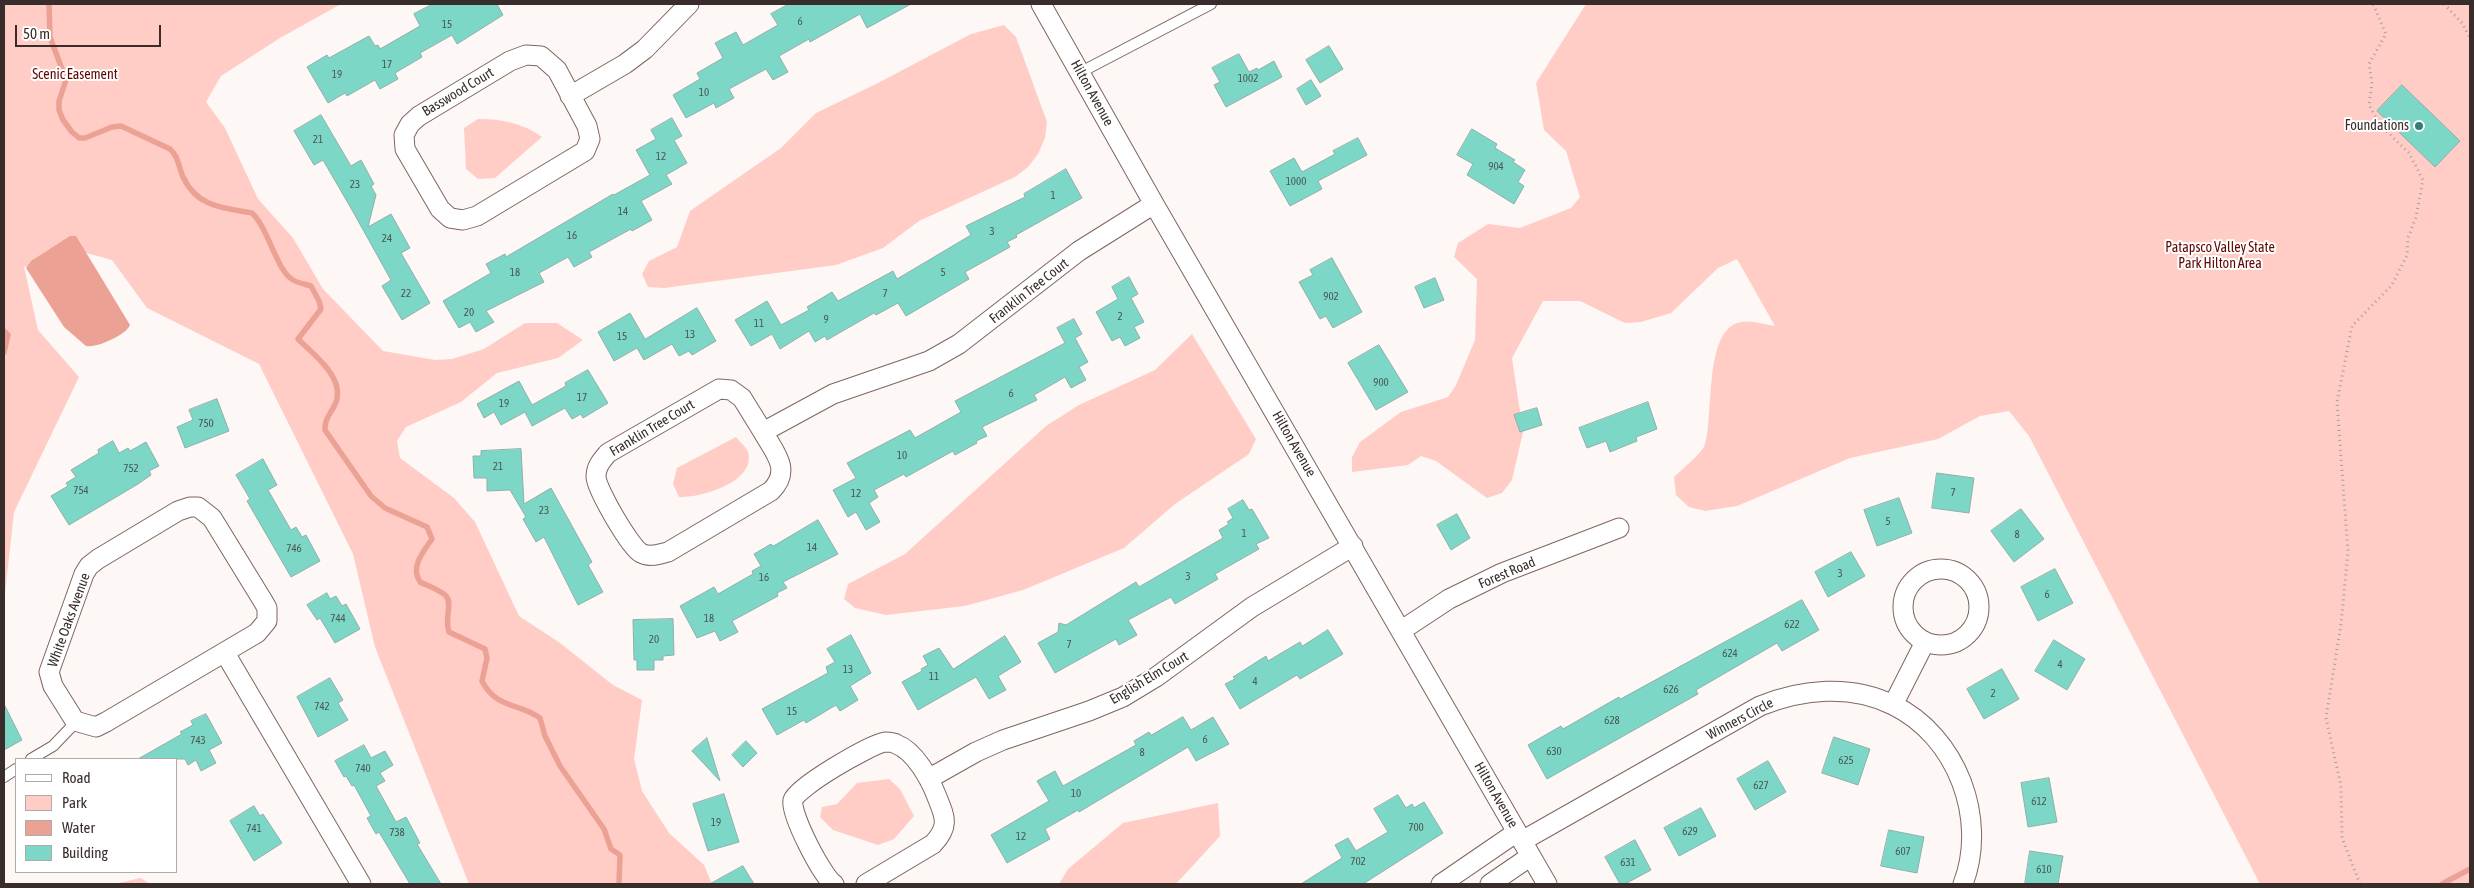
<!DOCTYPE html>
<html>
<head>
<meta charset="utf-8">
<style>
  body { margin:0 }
  #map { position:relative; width:2474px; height:888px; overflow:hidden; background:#fdf7f6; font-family:"Asap Condensed",sans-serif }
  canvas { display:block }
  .frame { position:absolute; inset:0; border:5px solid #382d2b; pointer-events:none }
  .legend { position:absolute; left:15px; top:758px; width:162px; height:115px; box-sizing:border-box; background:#fff; border:1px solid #afabaa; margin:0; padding:6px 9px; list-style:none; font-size:15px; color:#382d2b }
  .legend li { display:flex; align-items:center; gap:10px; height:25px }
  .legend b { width:25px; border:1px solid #afabaa }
  .scale { position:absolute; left:15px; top:25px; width:146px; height:22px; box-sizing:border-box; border:2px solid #382d2b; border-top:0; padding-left:6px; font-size:15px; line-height:18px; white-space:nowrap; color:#382d2b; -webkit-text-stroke:4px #fff; paint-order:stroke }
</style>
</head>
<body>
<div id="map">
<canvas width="2474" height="888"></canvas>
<div class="frame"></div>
<ul class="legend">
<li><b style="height:6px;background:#fff"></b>Road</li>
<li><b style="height:14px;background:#ffcdc5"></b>Park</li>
<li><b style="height:14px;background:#eca195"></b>Water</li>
<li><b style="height:14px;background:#7cd7c7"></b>Building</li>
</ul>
<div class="scale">50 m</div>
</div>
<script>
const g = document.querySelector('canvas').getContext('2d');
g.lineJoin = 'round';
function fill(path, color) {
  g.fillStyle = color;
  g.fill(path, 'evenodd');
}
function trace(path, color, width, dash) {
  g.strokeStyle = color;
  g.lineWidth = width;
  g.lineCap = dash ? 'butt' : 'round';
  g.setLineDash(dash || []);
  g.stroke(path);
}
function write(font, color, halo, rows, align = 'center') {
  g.font = font + ' "Asap Condensed",sans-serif';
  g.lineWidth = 4;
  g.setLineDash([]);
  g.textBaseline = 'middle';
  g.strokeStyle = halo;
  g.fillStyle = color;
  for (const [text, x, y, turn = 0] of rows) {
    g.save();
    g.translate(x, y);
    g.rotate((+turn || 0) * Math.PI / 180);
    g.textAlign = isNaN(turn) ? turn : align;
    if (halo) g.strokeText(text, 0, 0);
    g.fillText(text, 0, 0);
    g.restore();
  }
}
const green = new Path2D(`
  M4 4H341L280 38 221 76 206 102 225 128 258 199 293 238 323 289 383 351 435 360 452 359 484 349 525 323H557L583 340 558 358 497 373 461 402 406 427 397 441 400 458 454 498 475 522 519 616 560 643 613 685 642 700 634 759 642 791 669 833 704 865 712 884H469L375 647 353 554 259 364 147 308 112 260 83 252 24 267 38 330 79 377 14 512 4 602Z
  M1586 4H2470V884H2260L2029 436 2009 411 1980 416 1938 439 1850 458 1737 506 1705 511 1689 507 1676 495 1674 477C1681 470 1703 453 1705 444 1714 415 1704 335 1737 323 1750 319 1762 324 1775 326L1737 259 1718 268 1671 313 1641 322 1625 323 1580 301H1543L1512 358 1523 432 1512 480 1502 493 1487 498 1436 461 1421 456 1408 465 1352 472V457L1360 442 1401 412 1448 397 1456 385 1475 340 1477 279 1454 257 1458 243 1488 224 1520 228 1571 208 1580 197 1566 151 1544 130 1536 83Z
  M1004 25 1016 37 1047 122 1045 138 1038 154 1028 167 1015 177 919 221 883 248 836 265 664 288 648 287 642 274 649 261 677 247 690 211 781 148 816 113 878 83 971 34Z
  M478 119C501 119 523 123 542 137L495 178 478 179 466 169 464 128Z
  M1192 334 1256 439 1249 454 1175 504 1124 548 1023 590 965 606 886 615 855 608 844 599 848 584 905 554 1046 426 1079 405 1155 370Z
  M736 437C739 441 746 447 748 452 757 482 700 498 679 497L673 484 677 468Z
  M889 779 900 789 914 816 894 839 878 845 833 830 820 817 822 807 837 804 857 783Z
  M1218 803 1220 836 1176 884H1059L1068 869 1123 823Z
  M141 878 150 884H114Z`);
const water = new Path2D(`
  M70 236H76L130 325C126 335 97 348 86 346L64 327 26 268 31 261Z`);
const stream = new Path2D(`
  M49 4 50 37 66 80 59 101V110L63 120 72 132 79 138H85L112 127 121 126 170 149C179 157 178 166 183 177 197 207 223 208 252 213 269 229 276 270 293 280 298 283 305 284 311 286L319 301 321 309 298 339C312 353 342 375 337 399 334 411 324 417 325 430L371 496 385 508 427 527 432 539C423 552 410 567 420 582 428 586 440 590 446 596 453 603 444 620 449 632L485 649 487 658 482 681C496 709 520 703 540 718L545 736 560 766 604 829 611 849 620 855 619 884
  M4 331 8 335 4 352
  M2442 884 2470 869`);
const building = new Path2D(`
  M433 4H497L503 15 457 44 452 35 420 53 422 57 395 73 398 79 380 89 375 80 347 96 345 93 328 103 307 67 327 55 329 58 369 36 375 46 378 45 380 49 420 26 414 14Z
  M789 4H911L867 28 860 14 810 42 809 39 779 56 788 72 773 80 766 69 729 89 734 98 716 108 714 103 686 118 673 95 700 79 697 73 723 58 715 43 736 32 743 45 778 25 771 14Z
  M1329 46 1343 69 1320 83 1306 60Z
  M1239 54 1249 72 1257 68 1258 70 1274 61 1282 77 1226 107 1214 85 1220 82 1212 68Z
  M1311 80 1321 96 1306 105 1297 89Z
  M2402 85 2460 141 2435 167 2377 111Z
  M321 115 351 166 361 160 374 184 371 186 376 195 368 227 391 214 410 248 401 253 430 303 402 320 382 286 391 280 352 210 323 160 314 165 294 131Z
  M672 118 682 136 674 140 687 163 666 175 672 184 641 201 652 220 632 231 631 229 589 252 592 257 574 267 568 257 539 273 544 282 486 311 494 322 476 332 470 322 459 328 443 301 491 273 486 264 505 254 506 257 613 194 614 195 650 175 636 150 656 139 651 130Z
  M1472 129 1497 144 1495 148 1515 160 1513 162 1525 170 1518 182 1524 186 1514 204 1467 175 1473 164 1457 155Z
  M1358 138 1367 155 1318 181 1322 189 1290 206 1270 171 1294 158 1302 172 1335 154 1333 151Z
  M1066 169 1082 198 1016 235 1017 237 1007 242 1010 247 965 272 969 279 906 316 898 303 876 315 874 313 827 340 825 336 815 342 809 331 780 349 772 334 751 346 735 320 767 301 781 325 809 310 807 307 832 292 838 301 893 271 897 279 971 235 966 226 1025 197 1024 194Z
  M1332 258 1362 312 1333 328 1326 316 1320 319 1299 282 1313 275 1310 270Z
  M1129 277 1138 294 1131 298 1144 322 1134 327 1140 338 1125 346 1120 337 1112 341 1096 312 1118 299 1112 287Z
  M1435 278 1444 300 1424 308 1415 287Z
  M697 308 716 341 692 355 689 351 679 356 672 344 644 360 637 348 614 361 598 332 630 313 645 339Z
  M1074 319 1082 334 1075 338 1088 362 1079 367 1086 380 1071 388 1065 377 1034 395 1037 400 982 427 987 436 976 441 977 443 955 455 953 451 906 477 904 474 874 490 878 497 869 503 880 522 866 530 856 512 848 517 833 490 856 478 847 463 910 430 915 438 961 412 955 401 1065 343 1057 328Z
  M1379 345 1408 392 1376 410 1348 363Z
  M588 370 608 403 583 418 581 414 572 419 565 408 532 426 525 412 501 425 494 412 484 418 477 404 519 381 532 405 566 386 565 383Z
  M217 399 229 431 185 448 177 427 193 420 189 410Z
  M1648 402 1657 429 1636 437 1637 441 1610 452 1606 441 1587 448 1579 428Z
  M1537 408 1542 425 1520 432 1514 415Z
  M113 441 119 453 128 448 130 451 146 442 159 466 149 471 151 475 138 484 69 525 51 496 68 486 66 483 76 477 71 470 99 453 98 450Z
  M521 449 524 504 551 488 592 562 588 565 603 592 578 605 544 537 536 542 523 519 526 517 510 490 487 491V478H474L473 456H481V451Z
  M263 459 277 485 268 490 291 530 296 527 302 537 306 535 320 561 291 577 247 501 250 499 236 475Z
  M1937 473 1974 478 1969 513 1932 508Z
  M1899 498 1912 533 1877 546 1864 510Z
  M1243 500 1249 510 1252 509 1269 538 1256 544 1259 549 1215 574 1218 579 1175 604 1171 597 1128 620 1137 635 1119 645 1116 639 1055 673 1038 643 1058 632 1059 623 1066 625 1136 582 1139 587 1223 538 1219 530 1229 524 1227 522 1233 518 1228 509Z
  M2021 509 2044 539 2014 562 1991 531Z
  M1457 514 1470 538 1451 550 1437 525Z
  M818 520 838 554 783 582 787 588 777 593 778 596 732 621 738 632 720 641 715 631 697 638 680 606 714 587 718 594 753 574 752 571 761 566 754 554 771 544 773 546Z
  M1851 552 1865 576 1828 597 1815 572Z
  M2055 569 2073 603 2038 621 2021 587Z
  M327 593 330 599 336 596 342 606 346 604 360 629 335 643 320 618 317 620 307 605Z
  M1802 600 1819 630 1782 651 1777 643 1696 690 1698 694 1547 779 1528 745 1561 726 1563 729 1619 697 1620 699Z
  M673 619 674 655 663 656V660H654V670H637V660H634L633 620Z
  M1328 630 1343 654 1300 679 1297 675 1240 709 1225 684 1235 679 1233 677 1266 656 1268 661 1300 642 1302 646Z
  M851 635 871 673 850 686 858 700 840 711 836 705 806 723 804 720 777 735 762 709 828 673 826 667 835 662 827 649Z
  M1005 636 1021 662 998 676 1006 690 989 699 976 677 918 710 902 682 922 671 921 669 928 665 923 656 939 648 953 669Z
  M2054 640 2085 659 2067 690 2035 671Z
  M2002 669 2019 699 1984 719 1967 689Z
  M330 678 343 700 338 703 348 720 318 737 297 697Z
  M4 704 22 740 4 750Z
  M206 714 222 743 209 750 216 763 201 771 196 760 188 765 185 759H138L182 734 180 732 193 725 191 721Z
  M1183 717 1191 730 1213 717 1229 744 1196 761 1188 747 1079 812 1078 810 1045 829 1050 839 1007 863 991 835 1049 801 1037 781 1055 771 1063 786 1136 745 1134 741 1149 732 1151 735Z
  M1834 737 1870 749 1858 785 1822 773Z
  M707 738 720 781 692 751Z
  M746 741 757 753 743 767 732 755Z
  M364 745 371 758 385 751 393 765 380 773 385 781 376 786 396 822 406 817 420 843 417 844 441 884H410L379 832 376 834 367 818 371 816 354 785 352 786 346 776 344 777 335 761Z
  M1768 761 1786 792 1755 810 1737 779Z
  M2049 778 2057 822 2028 827 2021 783Z
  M724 794 739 842 708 851 693 804Z
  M1398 795 1406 808 1412 804 1414 808 1424 802 1443 833 1363 884H1301L1342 858 1335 845 1348 838 1356 851 1388 832 1374 809Z
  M254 806 260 816 263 814 282 843 254 861 230 821Z
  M1701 808 1716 836 1679 856 1664 828Z
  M1889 830 1924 837 1917 873 1881 866Z
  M1635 840 1651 870 1625 884H1620L1605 857Z
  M2030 851 2063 856 2058 884H2025Z
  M743 866 754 884H710Z`);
const path = new Path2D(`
  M2444 4 2462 23 2470 38
  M2360 884 2342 838 2341 786 2326 718 2341 624 2348 552 2337 402 2352 326 2392 285 2407 255 2408 238 2416 217 2423 180 2409 153 2380 125 2369 105 2372 84 2369 64 2386 34 2373 4`);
const lane = new Path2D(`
  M1081 72 1211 4
  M31 759 53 746 76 722
  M4 777 16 769`);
const street = new Path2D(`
  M1041 4 1154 204 1547 884
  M526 55 541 56 557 70 587 126 590 139 585 151 477 216 463 220 450 218 440 209 405 149 404 135 410 124 419 116 510 61Z
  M570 96 625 64 645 49 689 4
  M763 432 742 398 731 390 719 389 608 453C602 460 596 466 596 477 597 490 630 547 641 553 650 558 659 554 668 552L771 491C792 470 775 453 763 432L833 394 929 361 959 344 1079 251 1154 204
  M190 507H198L212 518 263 601 267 608V621L257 633 106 722 96 727 75 721 53 686 49 672 84 574 89 566 98 559 178 511Z
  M1903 607a38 38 0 1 1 76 0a38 38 0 1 1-76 0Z
  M1402 630 1449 599 1502 573 1619 528
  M225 653 361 884
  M1893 705 1925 642
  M930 778 976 752 1003 740 1089 711 1123 697 1156 677 1252 607 1353 546
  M1522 841 1760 706C1802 689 1851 684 1893 705 1957 736 1988 819 1963 884
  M834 884C823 878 789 812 793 800 797 787 869 745 885 742 888 742 893 742 896 744 915 751 930 779 937 797 945 817 950 826 933 844L866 884
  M1441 884 1517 832
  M1490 884 1531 856`);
const markers = [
  [2419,126,5,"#387d72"]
];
const numberNames = [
  ["6",800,22],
  ["15",447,25],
  ["17",387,65],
  ["19",337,75],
  ["1002",1248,79],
  ["10",704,93],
  ["21",318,140],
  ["12",661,157],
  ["904",1496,167],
  ["1000",1296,182],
  ["23",355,185],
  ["1",1053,196],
  ["14",623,212],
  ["3",992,232],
  ["16",572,236],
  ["24",387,239],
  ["18",515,273],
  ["5",943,273],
  ["22",406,294],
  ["7",885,294],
  ["902",1331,297],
  ["20",469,313],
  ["2",1120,317],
  ["9",826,320],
  ["11",759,324],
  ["13",690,335],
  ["15",622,337],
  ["900",1381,383],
  ["6",1011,394],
  ["17",582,398],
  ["19",504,404],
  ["750",206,424],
  ["10",902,456],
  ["21",498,467],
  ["752",131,469],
  ["754",81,491],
  ["7",1953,493],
  ["12",856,494],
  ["23",544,511],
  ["5",1888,522],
  ["1",1244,534],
  ["8",2017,535],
  ["14",812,548],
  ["746",294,549],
  ["3",1840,574],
  ["3",1188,577],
  ["16",764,578],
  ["6",2047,595],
  ["744",338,619],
  ["18",709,619],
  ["622",1792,625],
  ["20",654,640],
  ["7",1069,645],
  ["624",1730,654],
  ["4",2060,665],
  ["13",848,670],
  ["11",934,677],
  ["4",1255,682],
  ["626",1671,690],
  ["2",1993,694],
  ["742",322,707],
  ["15",792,712],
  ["628",1612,721],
  ["6",1205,740],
  ["743",198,741],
  ["630",1554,752],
  ["8",1142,753],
  ["625",1846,761],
  ["740",363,769],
  ["627",1761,786],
  ["10",1076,794],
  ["612",2039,802],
  ["19",716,823],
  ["700",1416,828],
  ["741",254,829],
  ["629",1690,832],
  ["738",397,833],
  ["12",1021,837],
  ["607",1903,852],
  ["702",1358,862],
  ["631",1628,863],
  ["610",2044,870]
];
const parkNames = [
  ["Scenic Easement",75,75],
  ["Patapsco Valley State",2220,248],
  ["Park Hilton Area",2220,264]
];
const streetNames = [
  ["Basswood Court",458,92,-31],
  ["Hilton Avenue",1092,93,61],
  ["Franklin Tree Court",1029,291,-38],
  ["Franklin Tree Court",652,428,-31],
  ["Hilton Avenue",1294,444,60],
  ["Forest Road",1507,573,-23],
  ["White Oaks Avenue",69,620,-70],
  ["English Elm Court",1149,678,-31],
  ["Winners Circle",1740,719,-28],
  ["Hilton Avenue",1496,795,60]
];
const poiNames = [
  ["Foundations",2409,126]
];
fill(green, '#ffcdc5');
fill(water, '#eca195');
trace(stream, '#eca195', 5.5);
fill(building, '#7cd7c7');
trace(building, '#91afa9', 1);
trace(lane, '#7f6561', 12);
trace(street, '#7f6561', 21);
trace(path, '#a79e9d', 3, [1, 4]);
trace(lane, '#fff', 10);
trace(street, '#fff', 19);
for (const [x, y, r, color] of markers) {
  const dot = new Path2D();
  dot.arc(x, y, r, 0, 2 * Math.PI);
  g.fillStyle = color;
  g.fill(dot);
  trace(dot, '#fff', 2);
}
write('11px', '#495852', null, numberNames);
write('14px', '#5f0603', '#fff', parkNames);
write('14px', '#382d2b', '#fff', streetNames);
write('14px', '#382d2b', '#fff', poiNames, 'right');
</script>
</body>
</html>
